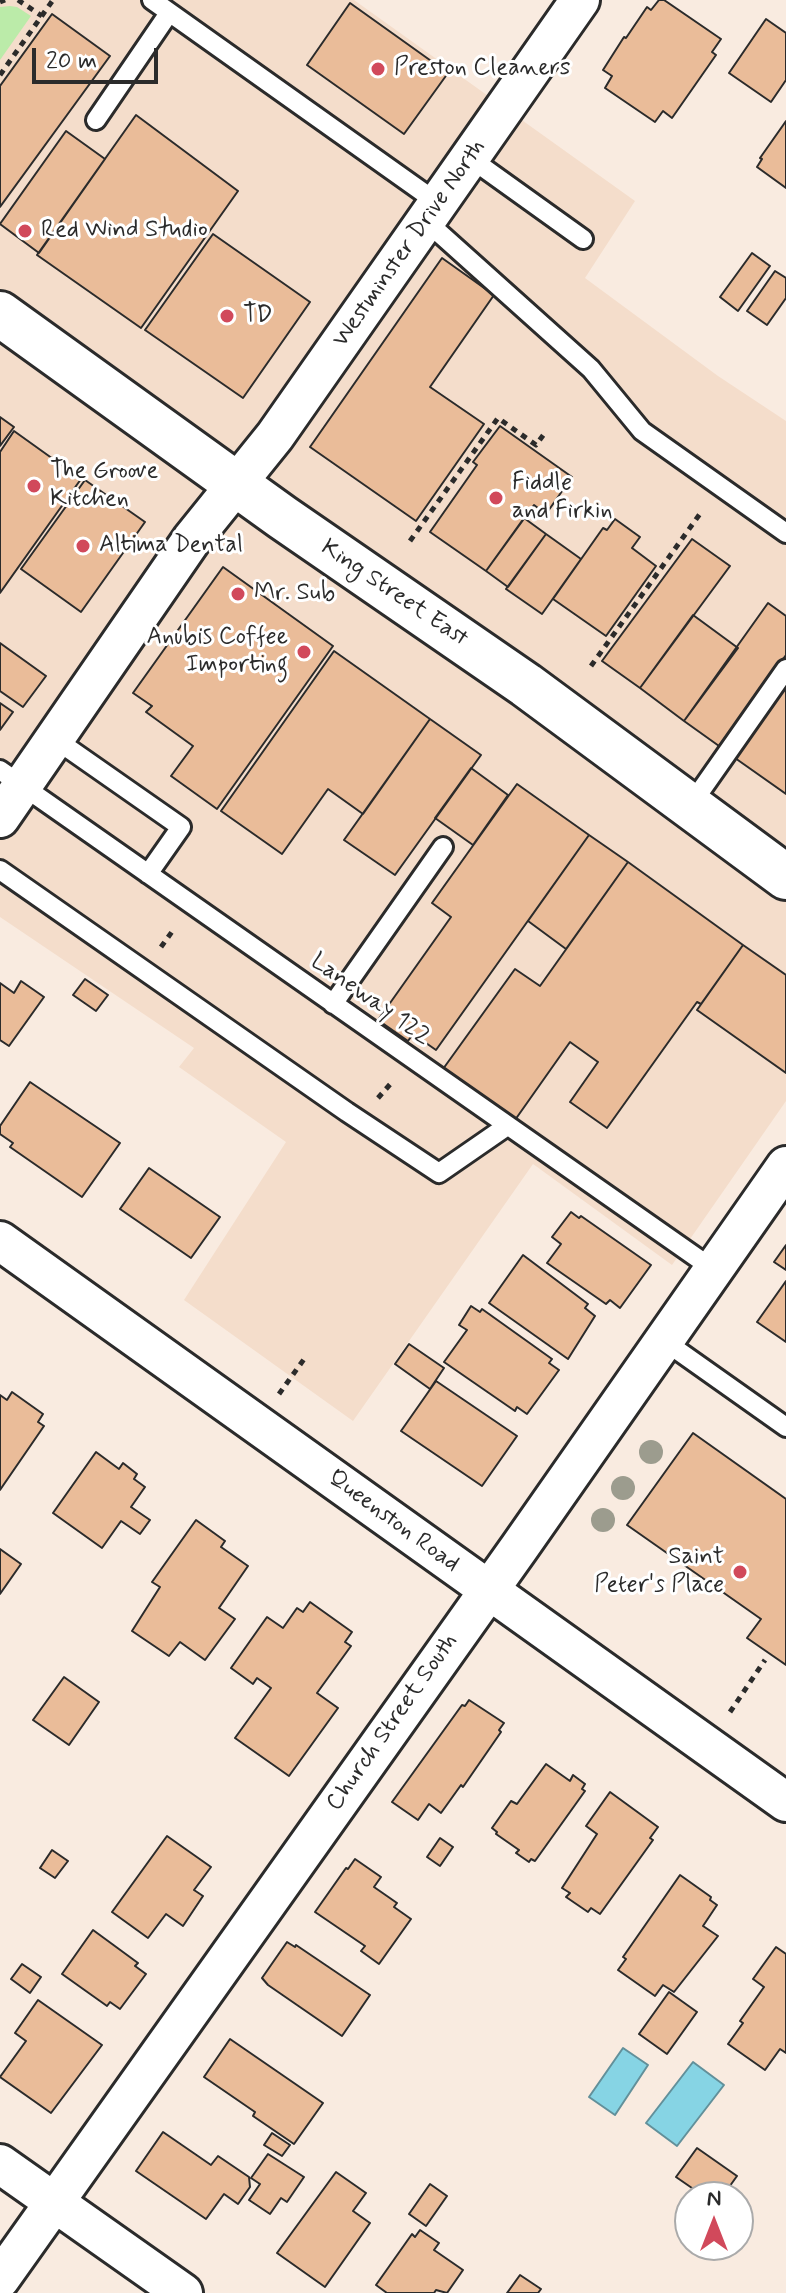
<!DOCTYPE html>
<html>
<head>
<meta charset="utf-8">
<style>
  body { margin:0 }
  #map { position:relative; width:786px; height:2293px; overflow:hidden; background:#f9ebe0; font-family:Mynerve,sans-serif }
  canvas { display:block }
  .north { position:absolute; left:674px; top:2181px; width:80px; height:80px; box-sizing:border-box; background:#fff; border:2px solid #aaa; border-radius:50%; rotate:0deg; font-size:22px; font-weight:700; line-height:32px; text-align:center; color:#2b2b2b }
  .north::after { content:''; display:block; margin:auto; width:28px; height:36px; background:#d1495b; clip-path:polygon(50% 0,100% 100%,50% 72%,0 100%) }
  .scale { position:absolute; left:32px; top:48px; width:126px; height:36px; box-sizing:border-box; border:4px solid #2b2b2b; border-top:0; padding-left:10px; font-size:24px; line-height:28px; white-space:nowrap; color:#2b2b2b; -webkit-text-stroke:6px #fff; paint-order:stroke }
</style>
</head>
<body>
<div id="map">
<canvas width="786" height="2293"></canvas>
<div class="north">N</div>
<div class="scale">20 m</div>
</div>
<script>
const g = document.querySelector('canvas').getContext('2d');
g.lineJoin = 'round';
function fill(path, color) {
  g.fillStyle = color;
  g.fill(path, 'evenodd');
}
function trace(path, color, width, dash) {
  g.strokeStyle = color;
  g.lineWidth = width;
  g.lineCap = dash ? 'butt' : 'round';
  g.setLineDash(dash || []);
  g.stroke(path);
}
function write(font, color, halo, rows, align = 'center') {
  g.font = font + ' Mynerve,sans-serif';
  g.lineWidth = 6;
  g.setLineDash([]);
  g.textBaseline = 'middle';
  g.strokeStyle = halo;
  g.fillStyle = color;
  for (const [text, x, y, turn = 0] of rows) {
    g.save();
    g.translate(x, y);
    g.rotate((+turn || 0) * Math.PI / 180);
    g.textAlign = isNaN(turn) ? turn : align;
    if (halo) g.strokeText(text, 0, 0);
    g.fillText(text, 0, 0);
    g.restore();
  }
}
const built = new Path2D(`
  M0 0H354L635 201 585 278 718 376 786 421V1101L672 1265 533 1164 353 1421 184 1300 286 1142 179 1067 194 1048 0 917Z`);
const green = new Path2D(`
  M10 6 17 7 31 16 0 60V7Z`);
const water = new Path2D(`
  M623 2048 648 2065 615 2115 589 2097Z
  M693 2062 724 2085 677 2146 646 2123Z`);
const building = new Path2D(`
  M659 0H664L721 39 712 52 716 55 672 118 663 111 655 122 605 88 612 76 603 70 624 37 626 38 647 7 651 10Z
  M350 3 448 73 404 134 307 65Z
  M52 14 110 56 0 207V86Z
  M766 19 786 33V80L771 102 729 73Z
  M136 115 238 191 141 328 37 255Z
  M786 121V188L757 167 762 159 760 158Z
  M66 131 105 159 39 253 0 224Z
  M213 234 310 302 243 398 145 330Z
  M752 253 770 266 738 311 720 297Z
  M442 258 494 295 430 387 484 424 416 521 310 447Z
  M775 271 786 278V298L767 325 747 311Z
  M0 417 14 427 0 446Z
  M500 426 572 477 546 514 534 505 486 571 430 532 477 465 473 462Z
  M14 431 81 479 0 593V452Z
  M85 480 145 522 81 612 21 569Z
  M524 518 546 534 508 587 486 571Z
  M615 519 640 537 632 548 656 566 606 636 553 599 603 528 607 530Z
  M546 534 581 559 542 614 506 589Z
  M692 539 730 566 640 688 602 661Z
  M223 567 333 646 217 809 171 776 193 746 146 712 152 706 133 693Z
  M768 603 786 616V655L719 746 684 721Z
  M693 615 738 648 684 721 640 688Z
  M0 643 46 676 23 707 0 691Z
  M334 651 430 719 363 814 328 789 282 854 221 811Z
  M786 686V794L735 758Z
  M0 703 13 712 0 730Z
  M430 719 481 755 395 875 344 840Z
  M471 768 508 795 473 845 435 818Z
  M517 784 589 835 436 1050 413 1034 408 1041 378 1020 451 917 432 903Z
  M589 835 628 862 566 949 528 921Z
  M628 862 743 945 701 1004 697 1002 607 1128 570 1102 598 1062 570 1042 515 1120 443 1069 515 969 540 986Z
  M743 945 786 975V1073L697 1010Z
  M85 979 108 995 96 1011 73 995Z
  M21 981 44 997 9 1046 0 1040V983L14 993Z
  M30 1082 120 1143 82 1197 10 1147 13 1143 0 1134V1126Z
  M149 1168 220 1217 191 1258 120 1209Z
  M571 1212 579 1218 581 1216 651 1265 620 1308 610 1300 606 1304 547 1263 561 1244 552 1237Z
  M786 1245V1270L774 1262Z
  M523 1255 588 1304 585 1308 595 1316 568 1359 489 1303Z
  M786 1281V1342L757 1322Z
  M471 1306 480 1312 482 1309 552 1359 549 1363 559 1370 527 1414 517 1407 515 1411 444 1362 467 1330 459 1325Z
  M409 1344 444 1368 430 1389 395 1364Z
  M436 1381 517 1436 482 1486 401 1431Z
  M12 1392 43 1414 38 1422 44 1426 0 1490V1395L7 1400Z
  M693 1433 786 1499V1665L747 1638 761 1619 627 1525Z
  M96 1452 119 1469 123 1463 137 1474 134 1479 145 1487 131 1507 150 1520 140 1534 121 1521 102 1548 53 1513Z
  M196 1520 225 1541 221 1547 248 1566 219 1608 235 1619 205 1660 180 1642 169 1656 132 1631 160 1587 152 1582Z
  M0 1549 21 1564 0 1594Z
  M310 1602 352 1632 345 1642 351 1646 317 1693 338 1708 289 1776 235 1738 271 1688 257 1678 253 1684 231 1668 267 1617 283 1628 297 1608 303 1612Z
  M64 1677 99 1702 69 1745 33 1720Z
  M469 1700 504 1723 499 1730 501 1732 463 1787 461 1785 441 1813 429 1804 418 1820 392 1802 462 1705 465 1706Z
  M546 1764 570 1781 573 1775 585 1784 582 1789 585 1791 535 1861 531 1859 529 1862 516 1853 519 1850 496 1834 497 1832 492 1828 511 1801 517 1804Z
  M610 1792 658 1827 650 1838 653 1840 600 1914 591 1908 588 1912 566 1897 570 1893 562 1888 597 1834 586 1826Z
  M167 1836 211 1867 194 1890 203 1896 183 1926 166 1914 148 1938 112 1912Z
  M440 1838 453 1847 440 1866 427 1857Z
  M52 1850 68 1861 55 1878 40 1868Z
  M355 1859 381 1877 374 1887 397 1903 394 1907 411 1919 379 1964 361 1951 365 1946 315 1912 346 1868 348 1869Z
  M680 1875 711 1897 710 1900 717 1905 703 1926 718 1936 674 1992 663 1985 655 1996 618 1970 626 1959 623 1957Z
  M93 1930 138 1963 135 1966 146 1974 120 2009 110 2002 107 2006 62 1974Z
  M287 1942 295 1947 296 1945 370 1995 342 2036 268 1985 262 1978Z
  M776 1947 786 1954V2053L780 2049 765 2070 728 2044 743 2023 740 2021 764 1987 753 1979Z
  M22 1964 41 1977 30 1993 11 1979Z
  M669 1992 697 2012 667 2054 639 2034Z
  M38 2000 102 2045 51 2113 0 2077 26 2041 15 2033Z
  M230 2039 323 2103 294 2144 253 2116 255 2112 204 2077Z
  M163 2132 211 2165 218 2156 249 2177 250 2187 238 2204 224 2194 206 2219 136 2171Z
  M272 2133 290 2145 282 2156 264 2145Z
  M697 2148 737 2176 722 2197H705L676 2177Z
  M268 2154 304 2177 287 2202 281 2198 270 2214 249 2200 260 2184 251 2178Z
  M336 2172 366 2193 353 2211 370 2223 325 2287 277 2253Z
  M430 2184 447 2196 426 2226 409 2214Z
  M420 2230 439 2243 434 2250 463 2270 447 2293 436 2290 434 2293H387L376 2285 412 2234 415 2237Z
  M520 2275 541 2289 538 2293H507Z`);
const path = new Path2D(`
  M18 0 42 16
  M0 2 5 0
  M0 75 53 0
  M410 541 498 418 536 445 544 434
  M591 666 702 511
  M161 947 174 929
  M378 1098 393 1081
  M279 1394 307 1355
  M730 1712 765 1660`);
const service = new Path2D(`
  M152 0 438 203
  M96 120 169 13
  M470 158 583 239
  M426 221 591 369 642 431 786 533
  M55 739 181 827 148 874
  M0 770 713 1269
  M690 806 786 669
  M0 870 347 1112 439 1173 507 1126
  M333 1004 443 847
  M663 1340 786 1427`);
const minor = new Path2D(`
  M0 818 192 539 275 436 580 0
  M0 1241 786 1802
  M0 2164 183 2293
  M0 2279 519 1548 786 1166`);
const secondary = new Path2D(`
  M0 314 282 517 526 685 786 877`);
const trees = [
  [651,1452],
  [623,1488],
  [603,1520]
];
const markers = [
  [378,69,8,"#d1495b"],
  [25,231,8,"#d1495b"],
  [227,316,8,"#d1495b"],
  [34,486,8,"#d1495b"],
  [496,498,8,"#d1495b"],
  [83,546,8,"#d1495b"],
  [238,594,8,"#d1495b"],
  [304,652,8,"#d1495b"],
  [740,1572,8,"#d1495b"]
];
const poiNames = [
  ["Preston Cleaners",394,69],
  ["Red Wind Studio",41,231],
  ["TD",243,316],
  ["The Groove",50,472],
  ["Kitchen",50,500],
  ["Fiddle",512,484],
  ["and Firkin",512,512],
  ["Altima Dental",99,546],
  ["Mr. Sub",254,594],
  ["Anubis Coffee",288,638,"right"],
  ["Importing",288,666,"right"],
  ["Saint",724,1558,"right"],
  ["Peter's Place",724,1586,"right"]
];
const streetNames = [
  ["Westminster Drive North",410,244,-55],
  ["King Street East",394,594,34],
  ["Laneway 122",370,1000,35],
  ["Queenston Road",393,1522,36],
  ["Church Street South",393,1723,-55]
];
fill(built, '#f4ddcb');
fill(green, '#bbeba9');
fill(water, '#86d4e4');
trace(water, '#62909a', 2);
fill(building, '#eabc99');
trace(building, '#2b2b2b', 2);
trace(service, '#2b2b2b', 24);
trace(minor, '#2b2b2b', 44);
trace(secondary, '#2b2b2b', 50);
trace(path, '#2b2b2b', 5, [6, 6]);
trace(service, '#fff', 18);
trace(minor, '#fff', 38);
trace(secondary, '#fff', 44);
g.fillStyle = '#9c9c8e';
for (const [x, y] of trees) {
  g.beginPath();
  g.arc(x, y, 12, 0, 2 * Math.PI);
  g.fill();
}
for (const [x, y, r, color] of markers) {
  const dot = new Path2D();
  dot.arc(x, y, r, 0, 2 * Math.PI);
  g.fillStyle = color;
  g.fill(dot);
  trace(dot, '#fff', 3);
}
write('24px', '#2b2b2b', '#fff', poiNames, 'left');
write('24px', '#2b2b2b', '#fff', streetNames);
</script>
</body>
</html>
